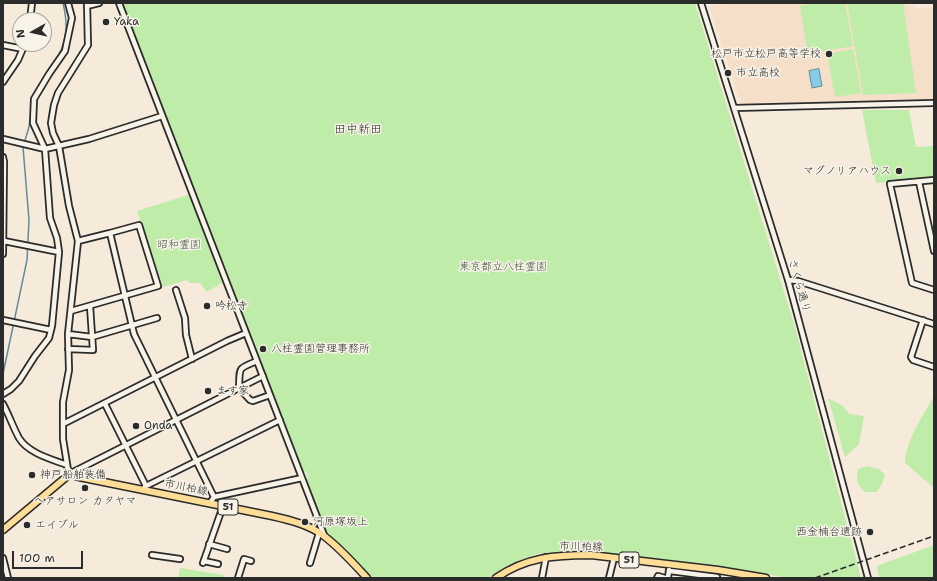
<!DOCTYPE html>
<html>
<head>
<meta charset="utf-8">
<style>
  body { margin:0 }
  #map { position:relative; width:937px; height:581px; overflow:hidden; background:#f6eada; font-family:"Shantell Sans",sans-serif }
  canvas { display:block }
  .frame { position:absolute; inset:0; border:4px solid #2b2b2b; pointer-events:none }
  .north { position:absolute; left:12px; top:12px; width:40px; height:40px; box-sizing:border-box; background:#f7f3e8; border:1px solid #a5a39c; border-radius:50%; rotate:262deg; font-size:11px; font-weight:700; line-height:16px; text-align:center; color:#2b2b2b }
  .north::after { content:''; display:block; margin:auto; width:14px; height:18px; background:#2b2b2b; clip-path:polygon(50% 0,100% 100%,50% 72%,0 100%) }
  .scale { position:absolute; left:12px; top:551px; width:71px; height:18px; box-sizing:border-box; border:2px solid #2b2b2b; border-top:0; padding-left:5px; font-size:12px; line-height:14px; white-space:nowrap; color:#2b2b2b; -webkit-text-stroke:3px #f7f3e8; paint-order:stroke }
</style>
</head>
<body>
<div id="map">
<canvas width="937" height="581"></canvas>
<div class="frame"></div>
<div class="north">N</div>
<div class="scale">100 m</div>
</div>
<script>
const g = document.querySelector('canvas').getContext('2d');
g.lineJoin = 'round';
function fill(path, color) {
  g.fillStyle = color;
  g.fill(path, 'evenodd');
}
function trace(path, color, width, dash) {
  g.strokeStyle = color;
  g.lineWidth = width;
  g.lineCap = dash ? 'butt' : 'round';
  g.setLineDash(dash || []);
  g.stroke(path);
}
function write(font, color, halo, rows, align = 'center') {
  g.font = font + ' "Shantell Sans","Klee One",sans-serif';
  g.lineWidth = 3;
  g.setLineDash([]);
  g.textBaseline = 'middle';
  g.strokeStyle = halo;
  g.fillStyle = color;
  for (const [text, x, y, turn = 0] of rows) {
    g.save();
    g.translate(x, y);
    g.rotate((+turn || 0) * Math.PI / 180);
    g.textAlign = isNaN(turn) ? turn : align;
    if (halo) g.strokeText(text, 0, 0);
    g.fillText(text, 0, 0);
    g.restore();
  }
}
const built = new Path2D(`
  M735 3H904L917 8 934 7V100L741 105 709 6Z`);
const green = new Path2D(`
  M122 3H695L794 324 861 578H789L766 574 633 557 571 550 536 554 508 565 489 578H373L326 534 306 483C309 476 308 472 301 469L260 365 231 283Z
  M814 3H845L853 46 808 54 800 6Z
  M847 3H903L916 93 863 95Z
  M853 49 861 93 835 97 827 54Z
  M862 110H909L916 147 934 146V178L876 183Z
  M191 194 222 283 207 292 200 283H190L187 280 163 287 137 211Z
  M934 396V488L905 463C906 439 923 416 934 396Z
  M828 398 843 406 849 414 864 416 859 444 845 457Z
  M867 466 879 469 885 475 882 484 877 492H865C857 485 856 480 858 469Z
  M934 545V578H879L877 566Z
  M180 568 224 575V578H178Z`);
const water = new Path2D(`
  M819 69 822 86 812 88 809 71Z`);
const stream = new Path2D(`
  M53 65C67 43 69 28 63 3
  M32 99 33 95 44 78
  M3 374 27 260 29 220 23 147 29 127 32 104`);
const minor = new Path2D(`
  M87 3 88 45 58 93 54 105 51 123 53 133 59 146 69 206 78 241 68 334 69 370 63 402V439L68 470 71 473 263 376
  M119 3 324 535
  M701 3 788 280 868 578
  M87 6 99 3
  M30 20 32 3
  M3 45 23 49
  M3 82 18 60 25 44
  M734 108 934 103
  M3 139 45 149 89 139 162 116
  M3 157 4 162 3 254
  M934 180 890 184 912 283 934 290
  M919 182 934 251
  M4 241 59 252
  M78 241 110 233 134 334 214 497 210 503
  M788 280 798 281 934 324
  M176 290 185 318 186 335 192 359
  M71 311 158 286 139 225 110 233
  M3 320 51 330
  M923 320 911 357 913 360 934 367
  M68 334 92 337 157 318
  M68 349 93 350 90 306
  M257 361C237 369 240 367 239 388L250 400 253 401 270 395
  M3 394 11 389 19 381 35 356 49 338 52 326 59 252 57 238 50 218 45 149 33 123 34 99 49 74 65 51 72 18 68 3
  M3 404C9 415 13 427 19 438 28 453 51 459 67 465
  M105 404 146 486
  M63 424 227 341 246 333
  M142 490 146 486 280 420
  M214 497 302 478
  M209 544 227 549
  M152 555 180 559
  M3 558 8 578
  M204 561 218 564
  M203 563 223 506
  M310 563 319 533
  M670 571 717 577
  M238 578 244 559 251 561
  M542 578 546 557
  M609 578 614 558
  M657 578 658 576 665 578
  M668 578 669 570`);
const major = new Path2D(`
  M3 530 71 473 75 476 79 477 272 516C290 520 310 525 324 536 340 548 354 564 367 578
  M496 578C526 557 555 555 591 555L718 570 766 578`);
const rail = new Path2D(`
  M815 578 934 536`);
const markers = [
  [106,22,4,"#2b2b2b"],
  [829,54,4,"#2b2b2b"],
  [728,73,4,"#2b2b2b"],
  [899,171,4,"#2b2b2b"],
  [207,306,4,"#2b2b2b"],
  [263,349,4,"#2b2b2b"],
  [208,391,4,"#2b2b2b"],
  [136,426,4,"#2b2b2b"],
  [32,475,4,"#2b2b2b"],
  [85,488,4,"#2b2b2b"],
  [305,522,4,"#2b2b2b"],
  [27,525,4,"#2b2b2b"],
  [870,532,4,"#2b2b2b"]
];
const shields = [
  [228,507,20],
  [629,560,20]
];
const shieldNames = [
  ["51",228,507],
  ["51",629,560]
];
const poiNames = [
  ["Yaka",114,22],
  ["松戸市立松戸高等学校",821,54,"right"],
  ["市立高校",736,73],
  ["マグノリアハウス",891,171,"right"],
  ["吟松寺",215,306],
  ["八柱霊園管理事務所",271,349],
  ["ます家",216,391],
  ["Onda",144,426],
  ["神戸船舶装備",40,475],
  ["ヘアサロン カタヤマ",85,501,"center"],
  ["河原塚坂上",313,522],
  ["エイブル",35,525],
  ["西金楠台遺跡",862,532,"right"]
];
const parkNames = [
  ["昭和霊園",179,245],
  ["東京都立八柱霊園",503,267]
];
const streetNames = [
  ["さくら通り",799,286,74],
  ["市川柏線",186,488,11],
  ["市川柏線",581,547,1]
];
const neighbourhoodNames = [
  ["田中新田",358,130]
];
fill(built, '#f5dfc9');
fill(green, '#bfeca9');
fill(water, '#86cce7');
trace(water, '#628c9c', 1);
trace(stream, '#628c9c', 1.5);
trace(minor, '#2b2b2b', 8);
trace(major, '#2b2b2b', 9);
trace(minor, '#f7f3e8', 4.5);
trace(major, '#fede96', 6);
trace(rail, '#2b2b2b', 1.5, [6, 3]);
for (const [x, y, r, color] of markers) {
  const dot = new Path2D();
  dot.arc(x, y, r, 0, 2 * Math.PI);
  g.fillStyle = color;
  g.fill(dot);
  trace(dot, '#f7f3e8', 1.5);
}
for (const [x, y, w] of shields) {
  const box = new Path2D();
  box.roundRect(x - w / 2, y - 8, w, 16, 3);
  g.fillStyle = '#f7f3e8';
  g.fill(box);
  trace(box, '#2b2b2b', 1);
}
write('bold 10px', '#2b2b2b', null, shieldNames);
write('11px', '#2b2b2b', '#f7f3e8', poiNames, 'left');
write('11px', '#495244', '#f7f3e8', parkNames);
write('11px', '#2b2b2b', '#f7f3e8', streetNames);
write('12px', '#2b2b2b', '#f7f3e8', neighbourhoodNames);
</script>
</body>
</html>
